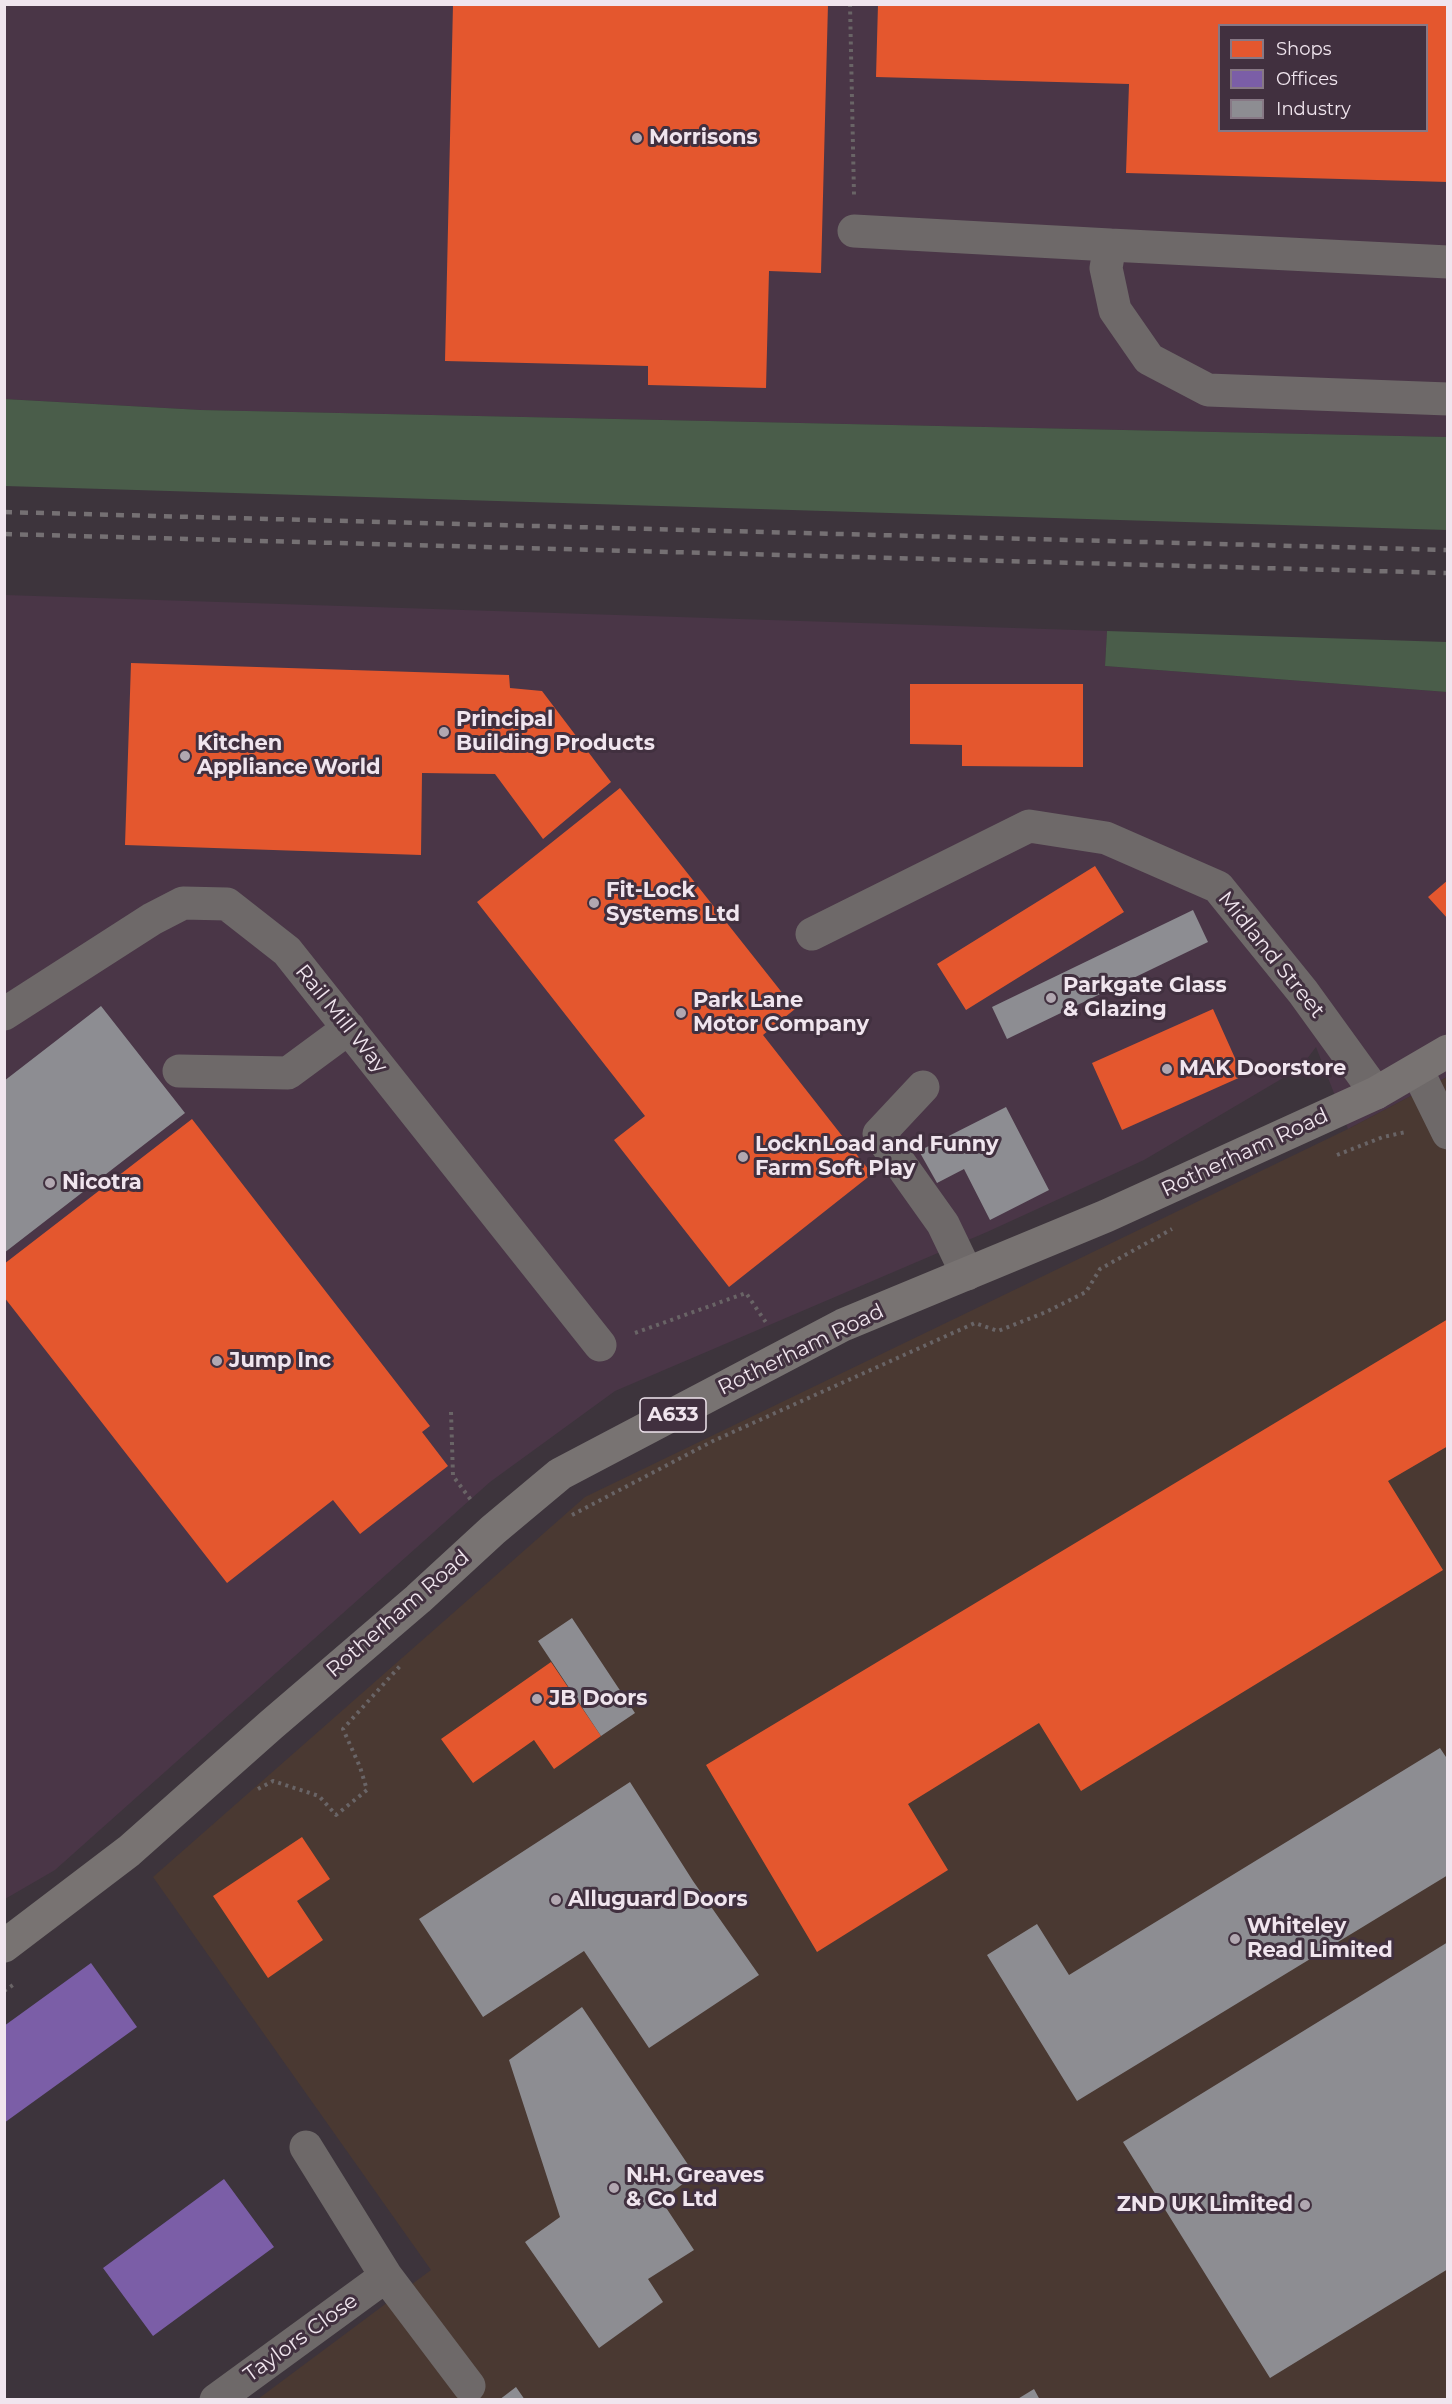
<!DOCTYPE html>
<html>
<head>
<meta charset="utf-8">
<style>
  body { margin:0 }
  #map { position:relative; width:1452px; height:2404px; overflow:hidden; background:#3d343c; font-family:Montserrat,sans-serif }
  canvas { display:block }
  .frame { position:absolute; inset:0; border:6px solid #f0e5ee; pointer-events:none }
  .legend { position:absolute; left:1218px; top:24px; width:210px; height:108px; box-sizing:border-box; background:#41303f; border:2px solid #877885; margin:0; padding:8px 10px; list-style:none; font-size:18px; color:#f0e5ee }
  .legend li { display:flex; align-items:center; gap:12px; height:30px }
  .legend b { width:30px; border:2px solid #877885 }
</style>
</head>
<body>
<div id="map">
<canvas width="1452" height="2404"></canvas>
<div class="frame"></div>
<ul class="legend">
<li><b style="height:16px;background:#e4572e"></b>Shops</li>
<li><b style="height:16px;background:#7b5ea7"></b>Offices</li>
<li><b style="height:16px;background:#8d8d92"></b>Industry</li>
</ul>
</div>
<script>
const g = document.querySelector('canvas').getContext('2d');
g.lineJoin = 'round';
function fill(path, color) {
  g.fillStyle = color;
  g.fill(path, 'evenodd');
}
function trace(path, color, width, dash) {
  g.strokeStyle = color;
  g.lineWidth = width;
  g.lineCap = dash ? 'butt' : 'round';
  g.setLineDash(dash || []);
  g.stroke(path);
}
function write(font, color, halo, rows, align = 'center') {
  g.font = font + ' Montserrat,sans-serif';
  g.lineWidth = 6;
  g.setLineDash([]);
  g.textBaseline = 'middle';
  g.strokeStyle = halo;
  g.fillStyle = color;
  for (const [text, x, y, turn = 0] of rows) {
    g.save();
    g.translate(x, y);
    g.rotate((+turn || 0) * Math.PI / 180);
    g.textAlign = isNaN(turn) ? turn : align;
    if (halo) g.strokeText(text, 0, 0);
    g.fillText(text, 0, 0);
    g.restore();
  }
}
const built = new Path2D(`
  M4 5H1447V437L201 410 5 399ZM1220 26H1426V130H1220Z
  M5 595 1107 631 1105 666 1447 692V1077L1348 1129 1316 1047 1300 1068 1144 1160 987 1232 615 1391 490 1482 55 1870 5 1899Z`);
const industrial = new Path2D(`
  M1447 1077V2399H258L431 2270 153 1877 585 1497 1348 1129Z`);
const green = new Path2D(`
  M4 399 201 410 1447 437V530L5 486Z
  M1107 631 1447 642V692L1105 666Z`);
const shops = new Path2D(`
  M453 4H828L821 273 769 271 766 388 648 385V366L445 361Z
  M878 4H1448V182L1126 173 1129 84 876 77ZM1220 26H1426V130H1220Z
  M131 663 509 675 510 688 542 691 611 782 543 839 495 774 422 773 421 855 125 845Z
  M910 684H1083V767L962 766V745L910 744Z
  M620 788 795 1009 763 1035 872 1174 729 1287 614 1140 645 1116 477 902Z
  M1095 866 1124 912 966 1010 937 964Z
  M1448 880V919L1428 897Z
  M1213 1009 1243 1076 1122 1130 1092 1063Z
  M192 1119 430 1426 422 1432 448 1466 360 1534 333 1500 227 1583 4 1297V1264Z
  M1448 1319V1446L1388 1481 1443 1570 1081 1791 1039 1723 908 1804 948 1870 817 1952 706 1765Z
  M551 1662 601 1736 554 1769 534 1740 473 1783 441 1739Z
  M302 1837 330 1879 297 1901 323 1940 268 1978 213 1896Z`);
const offices = new Path2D(`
  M91 1963 137 2027 4 2123V2026Z
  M224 2179 274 2247 153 2336 103 2268Z`);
const industry = new Path2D(`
  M1193 910 1208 942 1007 1039 992 1007Z
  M101 1006 185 1113 4 1253V1081Z
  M1006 1107 1049 1190 990 1220 964 1169 937 1183 919 1151Z
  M572 1618 635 1713 601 1736 538 1641Z
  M1440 1748 1448 1760V1875L1077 2101 987 1955 1037 1924 1069 1975Z
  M630 1782 693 1881 759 1975 649 2048 584 1951 483 2017 419 1919Z
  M1448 1942V2269L1270 2378 1123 2142Z
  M582 2007 695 2175 661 2200 694 2250 648 2279 663 2302 599 2348 525 2242 560 2217 509 2060Z
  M516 2387 525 2400H499Z
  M1034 2389 1040 2400H1016Z`);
const path = new Path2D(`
  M850 4 854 195
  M1337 1155 1383 1137 1406 1132
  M635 1333 746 1293 767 1324
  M451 1412 453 1476 471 1500
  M572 1515 713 1441 975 1323 998 1331 1046 1312 1086 1292 1100 1269 1172 1229
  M258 1789 273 1781 319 1796 336 1815 367 1790 360 1767 343 1729 400 1666
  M4 1991 16 1983`);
const minor = new Path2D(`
  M854 231 1110 245
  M1448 262 1110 245 1106 268 1115 310 1149 359 1208 390 1448 399
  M812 934 1029 826 1106 838 1218 887 1303 992 1376 1093
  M4 1014 152 919 183 903 227 904 287 951 600 1345
  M1417 1070 1448 1133
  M179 1071 288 1073 349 1028
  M923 1087 879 1134 943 1224 967 1274
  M306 2147 386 2276 469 2386
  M216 2400 386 2276`);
const major = new Path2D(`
  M4 1946 129 1851 271 1725 418 1599 493 1530 560 1474 843 1325 1106 1216 1376 1093 1448 1051`);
const rail = new Path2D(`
  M4 512 1448 550
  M4 534 1448 573`);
const markers = [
  [637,138,6,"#b1a7b0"],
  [444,732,6,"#b1a7b0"],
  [185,756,6,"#b1a7b0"],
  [594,903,6,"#b1a7b0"],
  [1051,998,6,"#b1a7b0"],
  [681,1013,6,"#b1a7b0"],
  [1167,1069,6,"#b1a7b0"],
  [743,1157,6,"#b1a7b0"],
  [50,1183,6,"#b1a7b0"],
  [217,1361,6,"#b1a7b0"],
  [537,1699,6,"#b1a7b0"],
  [556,1900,6,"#b1a7b0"],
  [1235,1939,6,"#b1a7b0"],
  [614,2188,6,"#b1a7b0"],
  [1305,2205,6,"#b1a7b0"]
];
const shields = [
  [673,1415,66]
];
const shieldNames = [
  ["A633",673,1415]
];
const poiNames = [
  ["Morrisons",649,138],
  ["Principal",456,720],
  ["Building Products",456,744],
  ["Kitchen",197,744],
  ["Appliance World",197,768],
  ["Fit-Lock",606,891],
  ["Systems Ltd",606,915],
  ["Parkgate Glass",1063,986],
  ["& Glazing",1063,1010],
  ["Park Lane",693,1001],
  ["Motor Company",693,1025],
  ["MAK Doorstore",1179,1069],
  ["LocknLoad and Funny",755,1145],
  ["Farm Soft Play",755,1169],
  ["Nicotra",62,1183],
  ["Jump Inc",229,1361],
  ["JB Doors",549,1699],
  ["Alluguard Doors",568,1900],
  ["Whiteley",1247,1927],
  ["Read Limited",1247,1951],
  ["N.H. Greaves",626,2176],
  ["& Co Ltd",626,2200],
  ["ZND UK Limited",1293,2205,"right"]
];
const streetNames = [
  ["Midland Street",1271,955,51],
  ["Rail Mill Way",341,1019,51],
  ["Rotherham Road",1245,1153,-25],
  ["Rotherham Road",801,1350,-26],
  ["Rotherham Road",398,1614,-41],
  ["Taylors Close",301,2338,-36]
];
fill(built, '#4a3647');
fill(industrial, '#4a3932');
fill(green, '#4a5d4a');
fill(shops, '#e4572e');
fill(offices, '#7b5ea7');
fill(industry, '#8d8d92');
trace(path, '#696466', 4, [3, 4.5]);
trace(minor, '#6e6969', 33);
trace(major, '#787372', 33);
trace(rail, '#757073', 4.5, [8, 8]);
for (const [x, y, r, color] of markers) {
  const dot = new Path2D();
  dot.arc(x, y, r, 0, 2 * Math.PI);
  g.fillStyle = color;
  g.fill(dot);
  trace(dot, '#41303f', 2);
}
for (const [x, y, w] of shields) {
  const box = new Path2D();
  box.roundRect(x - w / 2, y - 17, w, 34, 4.5);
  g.fillStyle = '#41303f';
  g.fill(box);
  trace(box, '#f0e5ee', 1.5);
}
write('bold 20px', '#f0e5ee', null, shieldNames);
write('bold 21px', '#f0e5ee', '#41303f', poiNames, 'left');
write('21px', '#f0e5ee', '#41303f', streetNames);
</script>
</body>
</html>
